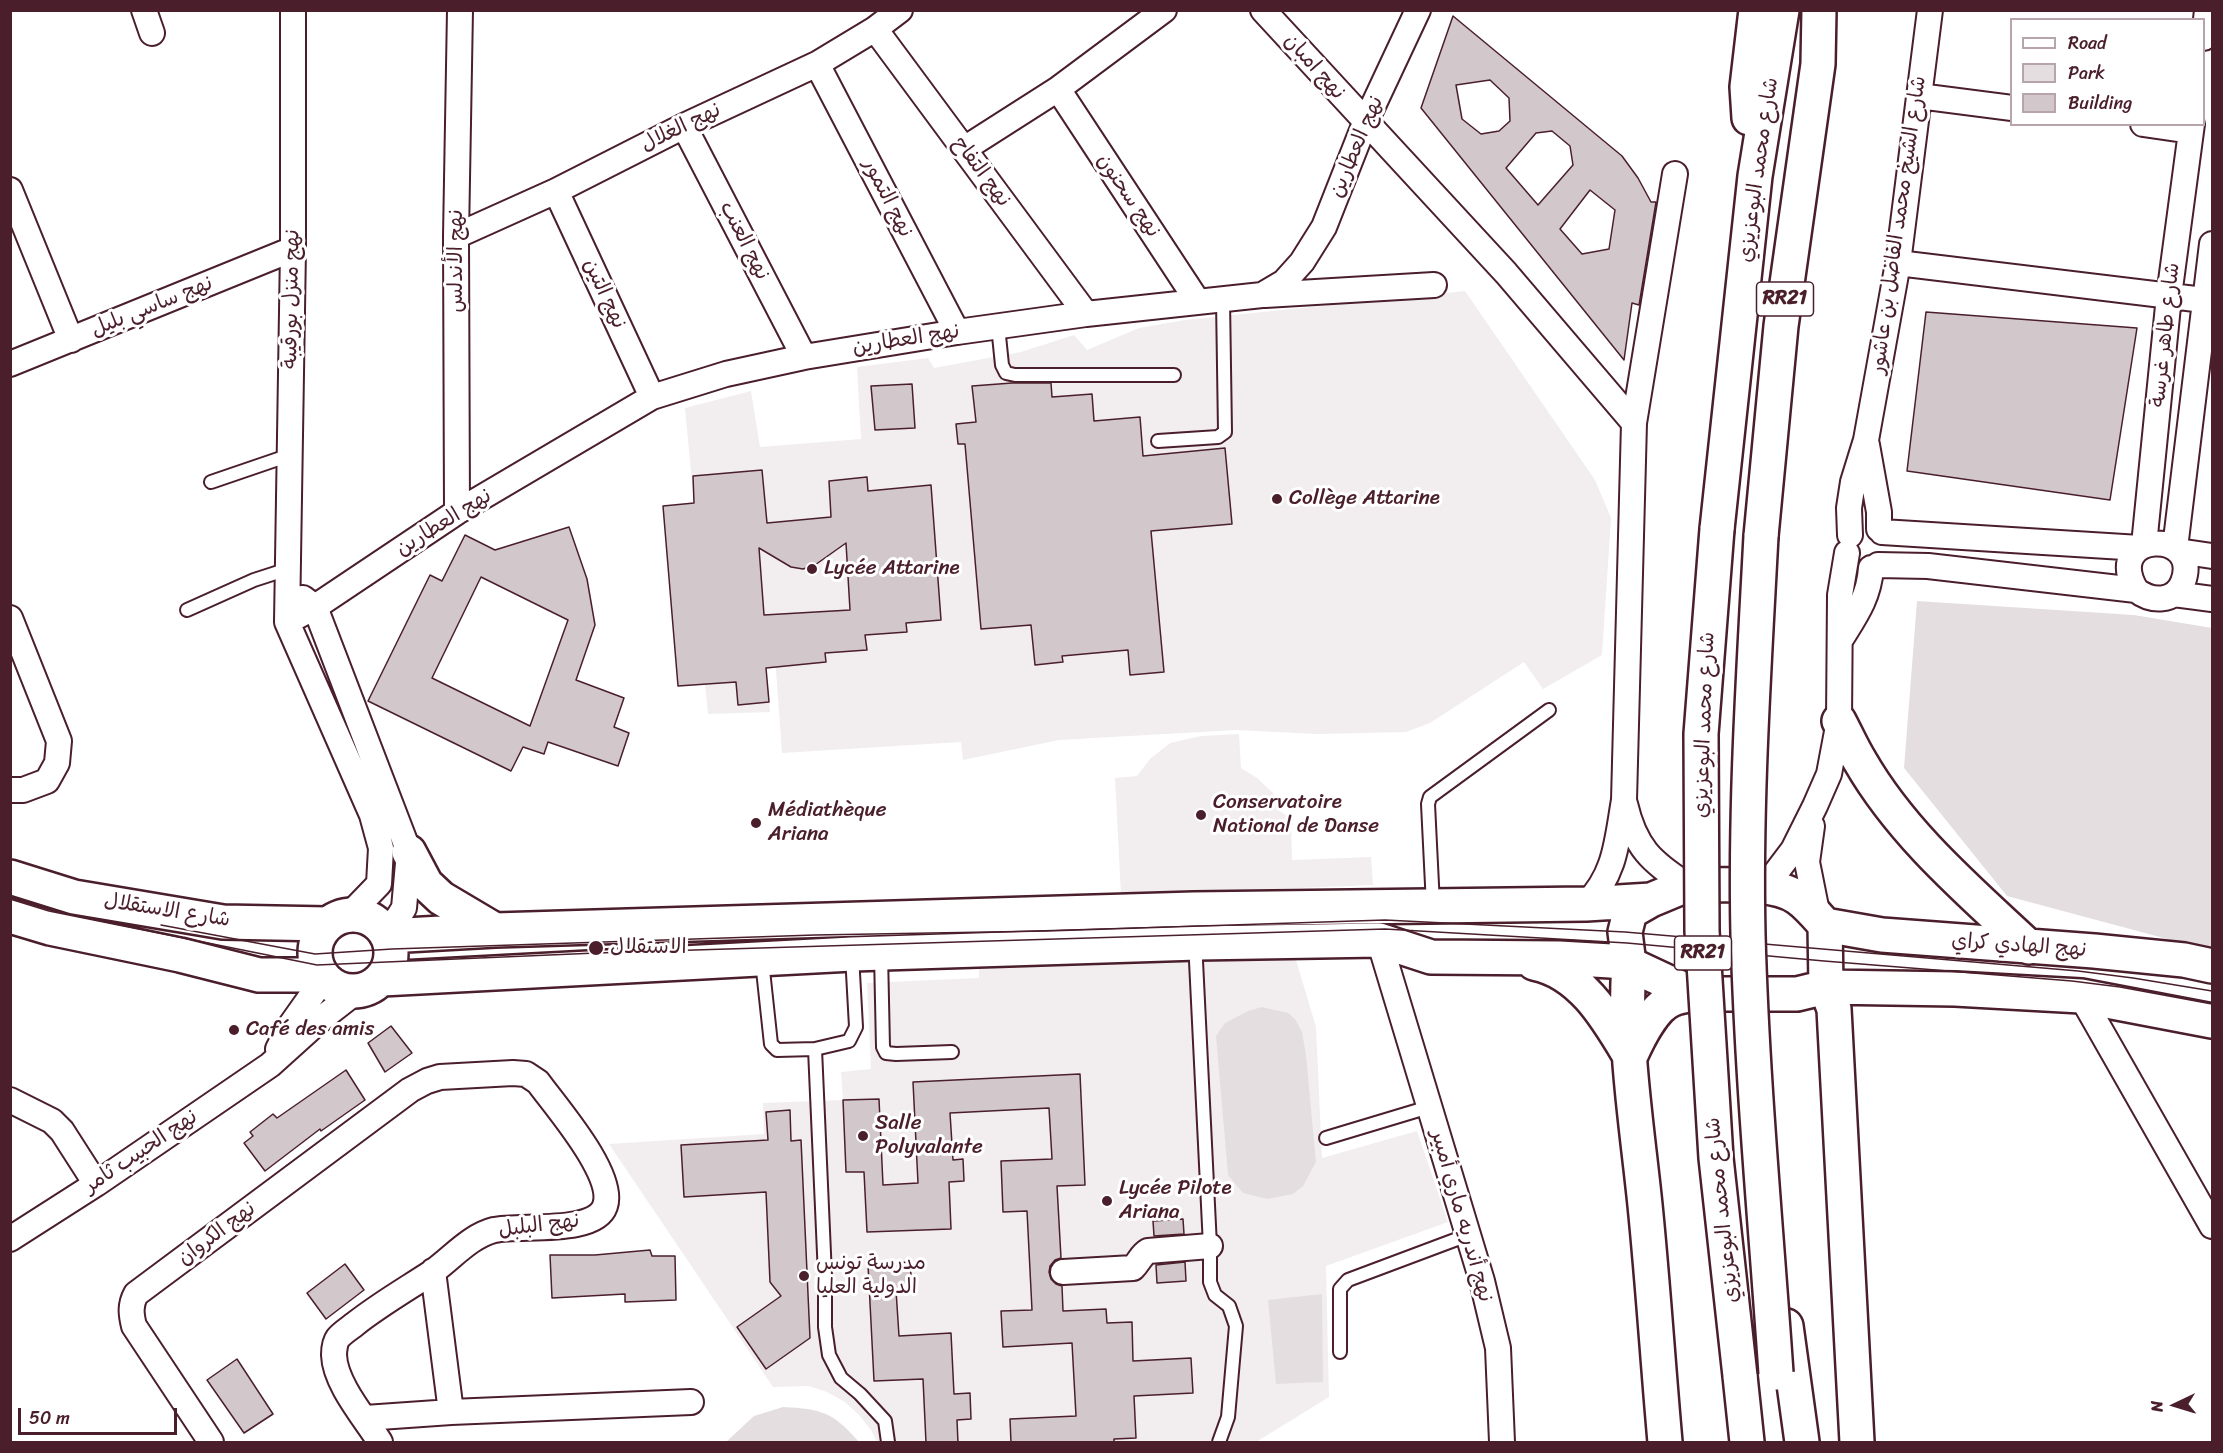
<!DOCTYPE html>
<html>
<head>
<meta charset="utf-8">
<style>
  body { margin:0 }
  #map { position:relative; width:2223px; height:1453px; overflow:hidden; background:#fff; font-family:Sriracha,sans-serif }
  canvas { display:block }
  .frame { position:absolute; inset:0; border:12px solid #4a1f2b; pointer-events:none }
  .legend { position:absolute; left:2010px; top:18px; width:195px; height:108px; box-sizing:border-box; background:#fff; border:2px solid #b7a5aa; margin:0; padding:8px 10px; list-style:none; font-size:18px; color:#4a1f2b }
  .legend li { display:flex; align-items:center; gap:12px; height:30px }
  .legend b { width:30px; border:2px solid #b7a5aa }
  .north { position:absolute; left:2145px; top:1375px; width:60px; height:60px; -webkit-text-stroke:4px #fff; paint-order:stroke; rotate:266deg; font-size:16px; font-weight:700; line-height:24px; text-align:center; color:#4a1f2b }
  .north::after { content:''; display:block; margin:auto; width:21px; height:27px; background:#4a1f2b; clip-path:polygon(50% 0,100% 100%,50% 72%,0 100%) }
  .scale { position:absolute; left:18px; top:1408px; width:159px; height:27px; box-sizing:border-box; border:3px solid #4a1f2b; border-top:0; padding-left:8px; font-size:18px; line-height:21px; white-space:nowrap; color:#4a1f2b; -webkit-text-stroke:4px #fff; paint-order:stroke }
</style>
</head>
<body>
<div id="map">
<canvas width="2223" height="1453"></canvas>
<div class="frame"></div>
<ul class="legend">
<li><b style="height:8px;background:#fff"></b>Road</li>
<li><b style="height:16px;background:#e5dee0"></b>Park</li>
<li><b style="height:16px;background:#d2c7cb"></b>Building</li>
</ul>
<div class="north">N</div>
<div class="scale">50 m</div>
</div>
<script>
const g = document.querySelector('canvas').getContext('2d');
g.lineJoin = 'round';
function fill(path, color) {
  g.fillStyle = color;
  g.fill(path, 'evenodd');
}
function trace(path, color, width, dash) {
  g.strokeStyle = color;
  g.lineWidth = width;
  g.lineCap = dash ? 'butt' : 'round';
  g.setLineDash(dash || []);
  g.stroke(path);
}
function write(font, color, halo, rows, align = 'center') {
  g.font = font + ' Sriracha,"Playpen Sans Arabic",sans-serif';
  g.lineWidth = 6;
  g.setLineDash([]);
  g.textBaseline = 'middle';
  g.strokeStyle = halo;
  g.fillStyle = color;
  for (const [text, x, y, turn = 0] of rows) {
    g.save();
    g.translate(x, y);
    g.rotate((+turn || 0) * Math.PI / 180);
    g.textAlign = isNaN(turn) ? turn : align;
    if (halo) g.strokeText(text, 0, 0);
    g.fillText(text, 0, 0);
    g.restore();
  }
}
const built = new Path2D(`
  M1465 291 1595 480 1611 518 1602 655 1543 689 1524 662 1430 723 1406 732 1318 734 1236 730 1059 740 963 760 961 742 782 753 775 656 765 657 770 712 708 714 705 684 678 686 663 506 694 503 685 408 751 391 760 447 861 439 857 367 928 358 934 368 1021 352 1074 335 1087 350 1139 328 1185 320Z
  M1239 734 1241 768 1257 778 1273 793 1281 812 1291 818 1292 860 1371 857 1373 885 1121 895 1115 778 1137 776 1150 759 1170 743 1201 736Z
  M1296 960 1316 1027 1322 1158 1417 1131 1448 1222 1326 1266 1329 1397 1256 1442H877L871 1430 859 1415 845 1402 827 1392 809 1386 773 1387 609 1144 764 1134 763 1103 843 1100 841 1072 871 1069 867 983 979 978V968L1143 962Z`);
const green = new Path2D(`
  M1917 601 2134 615 2212 628V951L2007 896 1904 768Z
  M1262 1007 1288 1013 1295 1019 1302 1032 1306 1055 1316 1162 1303 1186 1293 1194 1267 1199 1243 1193 1228 1175 1216 1036 1225 1023 1248 1011Z
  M1322 1294 1323 1382 1276 1384 1268 1300Z
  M783 1407C822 1409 833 1412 859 1442H726L754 1416Z`);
const building = new Path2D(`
  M1453 16 1622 156 1638 178 1651 202H1656L1639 305 1632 303 1624 360 1421 108ZM1490 80 1509 98 1510 121 1499 131 1481 134 1462 119 1456 85ZM1552 131 1570 146 1573 165 1538 205 1506 168 1536 133ZM1590 190 1615 210 1609 249 1582 254 1560 229Z
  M1926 312 2137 328 2110 500 1907 471Z
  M1012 383H1051L1052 397 1092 394 1094 421 1140 417 1143 456 1225 448 1232 524 1151 531 1164 672 1130 675 1128 650 1062 656 1063 662 1035 665 1031 625 981 629 965 444H958L956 424 976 422 972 386Z
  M912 384 915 428 875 430 871 386Z
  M762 470 767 523 831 517 829 481 867 477 868 491 931 485 941 620 906 623 907 632 865 635 867 650 825 653 826 662 766 668 769 702 738 705 736 682 678 686 663 506 694 503 693 476ZM846 543 850 610 764 615 759 548 791 567 803 569 815 565Z
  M569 527 587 579 595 625 576 680 624 698 614 727 629 733 618 766 548 742 544 754 523 747 511 771 368 701 430 575 442 581 465 535 495 550ZM481 577 568 620 530 726 432 678Z
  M391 1026 412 1053 385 1072 368 1043Z
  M346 1070 365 1100 321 1131 320 1129 265 1171 244 1143 253 1136 250 1132 273 1114 277 1118Z
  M1080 1074 1085 1185 1057 1186 1061 1258 1055 1260 1050 1266 1049 1272 1051 1279 1056 1284 1062 1286 1063 1311 1106 1309 1107 1323 1132 1322 1133 1361 1191 1358 1193 1393 1134 1396 1136 1438 1114 1439V1443H1011L1010 1419 1076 1416 1072 1343 1003 1347 1001 1311 1032 1310 1027 1211 1003 1212 1001 1161 1052 1159 1049 1108 950 1113 953 1160 963 1159 964 1181 949 1182 951 1229 867 1232 864 1172H846L843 1100 879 1099 883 1185 918 1183 913 1082Z
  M790 1110 791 1141 801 1140 810 1338 766 1369 737 1327 781 1296 770 1282 766 1192 684 1197 681 1145 768 1140 766 1112Z
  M1183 1219 1184 1234 1154 1236 1153 1221Z
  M650 1250 652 1256H675L676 1300 625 1302V1294L552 1298 550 1255H595Z
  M910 1262 912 1289 896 1290 899 1336 951 1333 954 1394 970 1393 971 1419 957 1420 958 1443H926L923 1379 874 1381 868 1264Z
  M1185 1262 1186 1281 1157 1283 1156 1265Z
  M345 1264 364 1290 326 1319 307 1293Z
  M237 1359 273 1414 244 1433 207 1380Z`);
const lane = new Path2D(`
  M998 326 1002 365 1006 373 1015 375H1174
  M1158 441 1218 437 1225 432 1223 300
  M211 482 290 455
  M187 610 254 580 288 569
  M1433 905 1428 804 1430 797 1549 710
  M1197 945 1196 961 1210 1246V1282L1215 1295 1229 1306 1236 1326 1228 1417 1219 1442
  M881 954 883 1047 886 1053 896 1054 952 1052
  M852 955 856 1027 849 1041 815 1049 825 1276V1327L829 1355 841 1378 860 1394 885 1421 888 1442
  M762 961 771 1044 777 1050 815 1049
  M1326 1138 1429 1107
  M1340 1352V1289L1348 1280 1468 1235`);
const street = new Path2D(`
  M144 10 152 33
  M293 10V249L287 622 372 815 381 848 379 884 350 914
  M1263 10 1506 273 1634 423 1624 800C1617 840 1616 874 1586 904
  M875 29 1086 314
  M2204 38 2207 10
  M817 64 957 332
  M1058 89 1198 302
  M1919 96 2012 108
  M2143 124 2191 131
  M684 126 804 357
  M964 149 1058 89 1164 10
  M10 190 71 340
  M556 191 652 397
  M456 236 556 191 684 126 817 64 875 29 900 10
  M1898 263 2212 301
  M1265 295 1434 285
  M10 364 293 249
  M1634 423 1675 174
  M1867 445 1879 512V529
  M457 512 456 236 460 10
  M1882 532 2140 548
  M1850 535 1849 508 1853 482 1866 440 1898 263 1930 10
  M2144 545 2169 296 2192 124
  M2175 548 2212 244
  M2178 551 2212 556
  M1878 565 1928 566 2136 590C2151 602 2175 603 2183 582 2203 528 2102 531 2136 590
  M2174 594 2212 599
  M303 598 315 607 409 852 404 908 387 935
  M10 618 59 741 57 763 47 781 23 790H10
  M287 622 315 607 457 512 652 397 726 374 804 357 957 332 1086 314 1262 295 1284 282 1302 262 1324 227 1365 123 1418 10
  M1841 639C1856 615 1869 597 1871 568
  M1625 804C1635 847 1651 862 1687 885
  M1812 826 1807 862 1818 917
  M1765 887 1793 850 1815 806 1829 774 1839 721 1840 595 1847 553
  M1379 940 1482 1281 1498 1348 1502 1442
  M2081 996 2212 1226
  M278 1049 290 1026 324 978
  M10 1100 52 1121 62 1131 96 1184
  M10 1239 96 1184 270 1065 321 1019 357 991
  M433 1271 451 1412
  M1063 1272 1133 1268C1139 1262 1141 1255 1148 1251L1210 1246
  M365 1418 451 1412 691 1402
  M211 1442 134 1326C131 1314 130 1305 136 1294L410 1090 427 1081 440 1077 513 1073 526 1074 538 1082C556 1107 616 1175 605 1206 595 1235 520 1224 494 1230 470 1236 451 1259 431 1273 405 1290 379 1305 355 1324 350 1328 342 1333 338 1338 335 1342 334 1351 334 1355 335 1384 365 1418 380 1442`);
const secondary = new Path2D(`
  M1839 721C1846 734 1852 748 1860 761 1902 834 1968 890 2029 947
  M409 852 426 884 441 898 495 930
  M10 877 74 897 223 922 327 924
  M1687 885C1718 886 1773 880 1798 898 1808 905 1817 916 1825 925L1826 987 1797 994H1693L1629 964 1625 932 1630 912 1651 900Z
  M315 953a38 38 0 1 1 76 0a38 38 0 1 1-76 0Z
  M10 916 50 928 180 955 259 975H322
  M1825 925 1882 935 2094 951 2184 960 2212 966
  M388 936 495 930 1194 909 1586 904 1651 900
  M1534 963C1580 972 1606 1016 1628 1053
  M382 979 852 954 1197 943 1379 940 1431 957 1559 958 1611 961 1629 964C1623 1044 1637 1126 1645 1205 1653 1284 1658 1364 1665 1442
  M1630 1057C1638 1039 1654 1006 1673 999 1679 996 1686 996 1693 994
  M1857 1442 1834 1009 1826 987 1955 989 2081 996 2212 1021`);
const highway = new Path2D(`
  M1749 118 1747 87 1756 10
  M1717 529 1755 176 1782 10
  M1761 536 1781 326 1818 64 1819 10
  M1786 1326 1802 1442
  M1740 1376 1747 1442`);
const tram = new Path2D(`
  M10 899 49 911 317 965 596 953 1385 929 1627 943 1824 961 2072 981 2120 987 2212 1004
  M161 925 315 954 392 949 815 935 1047 931 1385 920 1625 932 2078 971 2133 978 2212 991`);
const highwayBridge = new Path2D(`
  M1717 529 1701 734 1702 931 1716 1158 1740 1376
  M1761 536C1754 669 1745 802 1748 935 1752 1081 1766 1227 1776 1373`);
const markers = [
  [1277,499,6,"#4a1f2b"],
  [812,569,6,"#4a1f2b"],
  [1201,815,6,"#4a1f2b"],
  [756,823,6,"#4a1f2b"],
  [596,948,8,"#4a1f2b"],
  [234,1030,6,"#4a1f2b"],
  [863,1136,6,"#4a1f2b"],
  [1107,1201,6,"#4a1f2b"],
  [804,1276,6,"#4a1f2b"]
];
const shields = [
  [1785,299,57],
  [1703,953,57]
];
const shieldNames = [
  ["RR21",1785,299],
  ["RR21",1703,953]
];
const streetNames = [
  ["نهج امبان",1314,67,48],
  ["نهج الغلال",681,128,-26],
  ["نهج العطارين",1357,147,-67],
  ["شارع محمد البوعزيزي",1759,170,-82],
  ["نهج التفاح",981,172,53],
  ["نهج سحنون",1128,196,56],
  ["نهج التمور",887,198,63],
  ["شارع الشيخ محمد الفاضل بن عاشور",1899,225,-82],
  ["نهج العنب",744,241,63],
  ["نهج الأندلس",457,261,-90],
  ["نهج التين",604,294,65],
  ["نهج منزل بورقيبة",292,299,-89],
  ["نهج ساسي بليل",152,307,-22],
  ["شارع طاهر غرسة",2166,335,-84],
  ["نهج العطارين",906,340,-9],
  ["نهج العطارين",444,523,-32],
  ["شارع محمد البوعزيزي",1705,725,-88],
  ["شارع الاستقلال",167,911,9],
  ["نهج الهادي كراي",2019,946,4],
  ["نهج الحبيب ثامر",141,1152,-34],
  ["شارع محمد البوعزيزي",1723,1210,-96],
  ["نهج أندريه ماري أمبير",1461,1216,74],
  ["نهج البلبل",539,1226,-7],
  ["نهج الكروان",217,1234,-37]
];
const poiNames = [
  ["Collège Attarine",1289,499],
  ["Lycée Attarine",824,569],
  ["Conservatoire",1213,803],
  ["National de Danse",1213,827],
  ["Médiathèque",768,811],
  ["Ariana",768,835],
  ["الاستقلال",610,948],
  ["Café des amis",246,1030],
  ["Salle",875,1124],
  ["Polyvalante",875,1148],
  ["Lycée Pilote",1119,1189],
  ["Ariana",1119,1213],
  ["مدرسة تونس",816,1264],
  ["الدولية العليا",816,1288]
];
fill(built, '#f2eeef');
fill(green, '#e5dee0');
fill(building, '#d2c7cb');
trace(building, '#4a1f2b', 1.5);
trace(lane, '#4a1f2b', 16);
trace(street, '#4a1f2b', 28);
trace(secondary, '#4a1f2b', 38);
trace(highway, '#4a1f2b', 38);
trace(lane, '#fff', 12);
trace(street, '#fff', 24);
trace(secondary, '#fff', 33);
trace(highway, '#fff', 33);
trace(tram, '#4a1f2b', 1.5);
trace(highwayBridge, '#4a1f2b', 38, []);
trace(highwayBridge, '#fff', 33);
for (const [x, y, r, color] of markers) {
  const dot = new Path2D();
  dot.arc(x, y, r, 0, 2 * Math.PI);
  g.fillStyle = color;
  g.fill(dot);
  trace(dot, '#fff', 2);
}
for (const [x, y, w] of shields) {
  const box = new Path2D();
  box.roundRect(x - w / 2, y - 17, w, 34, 4.5);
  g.fillStyle = '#fff';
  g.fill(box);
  trace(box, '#4a1f2b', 1.5);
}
write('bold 20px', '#4a1f2b', null, shieldNames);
write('21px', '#4a1f2b', '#fff', streetNames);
write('21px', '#4a1f2b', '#fff', poiNames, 'left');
</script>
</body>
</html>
